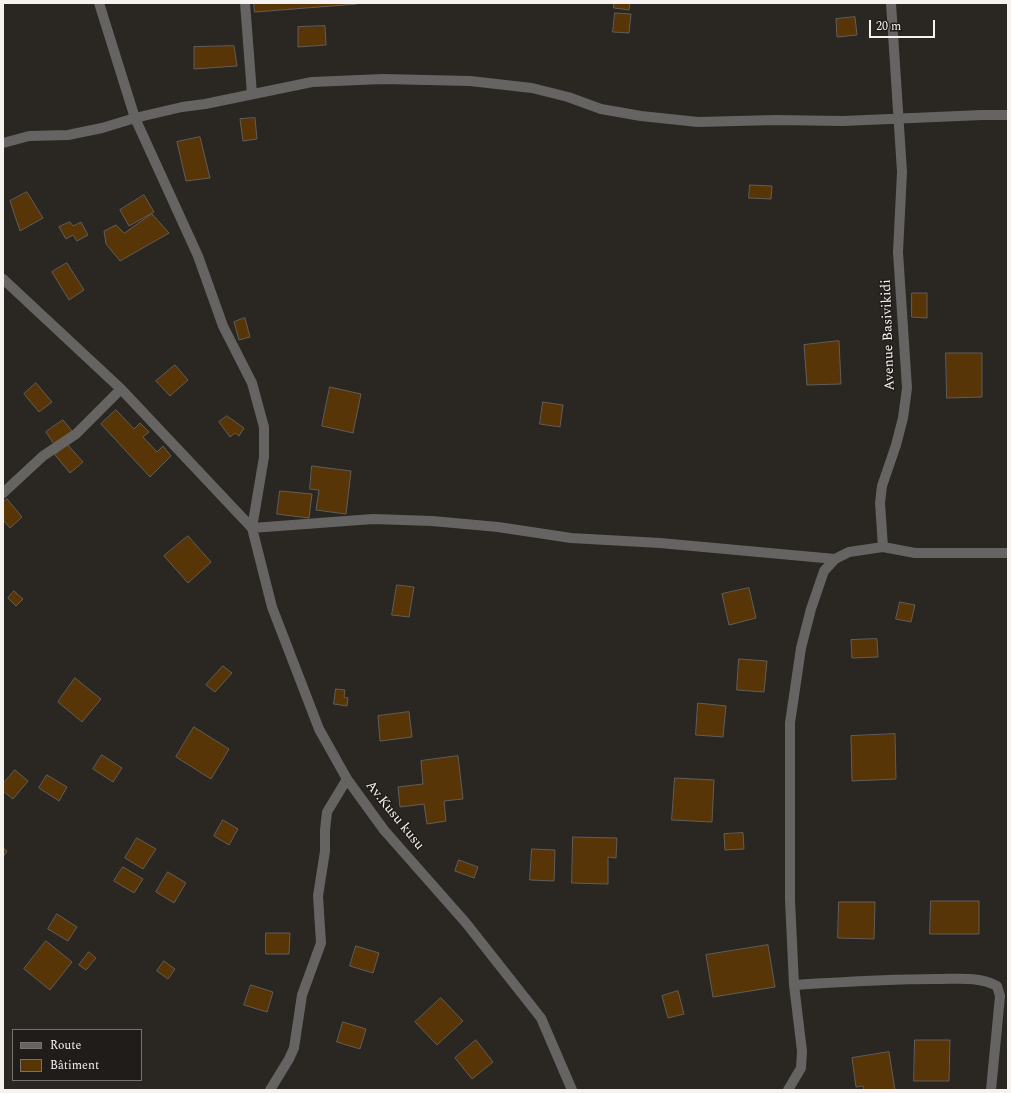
<!DOCTYPE html>
<html>
<head>
<meta charset="utf-8">
<style>
  body { margin:0 }
  #map { position:relative; width:1011px; height:1093px; overflow:hidden; background:#2a2622; font-family:Spectral,serif }
  canvas { display:block }
  .frame { position:absolute; inset:0; border:4px solid #f5f2ef; pointer-events:none }
  .legend { position:absolute; left:12px; top:1029px; width:130px; height:52px; box-sizing:border-box; background:#201c19; border:1px solid #75726f; margin:0; padding:5px 7px; list-style:none; font-size:12px; color:#f5f2ef }
  .legend li { display:flex; align-items:center; gap:8px; height:20px }
  .legend b { width:20px; border:1px solid #75726f }
  .scale { position:absolute; left:869px; top:20px; width:66px; height:18px; box-sizing:border-box; border:2px solid #f5f2ef; border-top:0; padding-left:5px; font-size:12px; line-height:14px; white-space:nowrap; color:#f5f2ef; -webkit-text-stroke:3px #201c19; paint-order:stroke }
</style>
</head>
<body>
<div id="map">
<canvas width="1011" height="1093"></canvas>
<div class="frame"></div>
<ul class="legend">
<li><b style="height:5px;background:#656462"></b>Route</li>
<li><b style="height:11px;background:#583506"></b>Bâtiment</li>
</ul>
<div class="scale">20 m</div>
</div>
<script>
const g = document.querySelector('canvas').getContext('2d');
g.lineJoin = 'round';
function fill(path, color) {
  g.fillStyle = color;
  g.fill(path, 'evenodd');
}
function trace(path, color, width, dash) {
  g.strokeStyle = color;
  g.lineWidth = width;
  g.lineCap = dash ? 'butt' : 'round';
  g.setLineDash(dash || []);
  g.stroke(path);
}
function write(font, color, halo, rows, align = 'center') {
  g.font = font + ' Spectral,serif';
  g.lineWidth = 3;
  g.setLineDash([]);
  g.textBaseline = 'middle';
  g.strokeStyle = halo;
  g.fillStyle = color;
  for (const [text, x, y, turn = 0] of rows) {
    g.save();
    g.translate(x, y);
    g.rotate((+turn || 0) * Math.PI / 180);
    g.textAlign = isNaN(turn) ? turn : align;
    if (halo) g.strokeText(text, 0, 0);
    g.fillText(text, 0, 0);
    g.restore();
  }
}
const building = new Path2D(`
  M254 3H357V4L255 12Z
  M614 3H630L629 10 614 8Z
  M615 13 631 14 629 33 613 32Z
  M855 17 857 35 837 37 836 19Z
  M325 26 326 45 298 47V27Z
  M234 46 237 66 194 69V47Z
  M255 118 257 139 243 141 240 119Z
  M200 137 210 178 186 181 177 142Z
  M750 185 772 186 771 199 749 198Z
  M27 192 43 218 20 231 10 201Z
  M144 195 154 212 129 226 120 210Z
  M152 214 169 233 120 261 106 244 104 231 116 225 124 233Z
  M70 222 73 226 81 222 88 235 77 241 73 235 66 239 59 227Z
  M67 263 84 290 69 300 52 272Z
  M912 293H927V318L912 317Z
  M245 318 250 337 239 340 234 322Z
  M839 341 841 384 807 385 804 345Z
  M946 353H982V397L947 398Z
  M175 365 188 380 170 396 156 381Z
  M36 383 52 402 39 412 24 394Z
  M330 387 361 394 353 433 322 426Z
  M543 402 563 405 560 427 540 424Z
  M116 410 134 429 140 423 149 432 143 437 157 452 163 446 171 456 150 477 101 424Z
  M227 416 244 428 239 436 235 433 230 437 219 422Z
  M63 420 72 431 54 444 46 432Z
  M67 444 83 462 70 473 55 455Z
  M312 466 351 471 346 514 316 510 319 490 310 489Z
  M280 491 312 494 309 518 277 514Z
  M7 499 22 517 10 528 3 520V502Z
  M188 536 211 562 188 583 164 556Z
  M397 585 414 587 409 617 392 615Z
  M749 588 756 618 729 625 722 594Z
  M14 591 23 599 16 606 8 598Z
  M900 602 915 605 911 622 896 619Z
  M877 639 878 657 852 658 851 640Z
  M739 659 767 661 764 692 737 690Z
  M223 666 232 673 215 692 206 685Z
  M75 678 101 699 82 722 58 702Z
  M336 689 345 690 344 697 348 698 347 706 334 704Z
  M698 703 726 706 723 737 696 735Z
  M409 712 412 737 380 741 378 716Z
  M194 727 229 749 211 779 176 757Z
  M895 734 896 779 852 781 851 736Z
  M102 755 122 768 113 782 93 769Z
  M458 756 463 799 444 801 446 821 427 824 424 804 400 807 398 787 423 784 421 761Z
  M15 770 28 781 13 799 3 791V784Z
  M47 775 67 787 59 801 39 788Z
  M675 778 714 780 712 822 672 820Z
  M223 820 238 829 229 845 214 836Z
  M743 833 744 849 725 850 724 834Z
  M573 837 617 838 616 858 608 857V884L572 883Z
  M137 838 156 849 143 869 125 858Z
  M3 848 7 851 3 857Z
  M532 849 555 850 554 881 530 880Z
  M459 860 478 867 474 878 455 871Z
  M123 867 143 879 134 893 114 881Z
  M168 872 186 883 174 903 156 892Z
  M931 901H979V934H930Z
  M839 902H875L874 939 838 938Z
  M57 914 77 927 68 941 48 929Z
  M266 933H290L289 954H266Z
  M46 941 72 962 50 990 24 969Z
  M768 945 775 987 713 997 706 955Z
  M356 946 379 953 373 973 350 966Z
  M89 952 96 958 86 970 79 965Z
  M164 961 175 969 168 979 157 971Z
  M251 985 273 992 267 1012 244 1005Z
  M678 991 684 1014 668 1018 662 996Z
  M441 998 463 1021 437 1045 415 1022Z
  M343 1022 366 1029 360 1049 337 1042Z
  M476 1040 493 1062 472 1079 455 1058Z
  M915 1040H950L949 1081H914Z
  M889 1052 895 1090H864L863 1086 856 1087 852 1058Z`);
const street = new Path2D(`
  M99 3 135 118 198 256 223 326 252 383 264 427V457L252 528 272 607 319 729 347 779 384 830 466 923 541 1018 572 1090
  M245 3 252 94
  M3 143 29 136 68 135 102 128 135 118 182 107 205 104 312 82 383 79 470 81 532 88 568 97 601 109 641 116 698 122 775 120 843 121 982 115H1008
  M3 279 121 389 252 528 373 519 432 521 498 527 571 538 660 543 835 559
  M3 493 43 456 76 434 121 389
  M883 547 880 503 882 486 896 445 903 418 907 388 898 252 902 172 891 3
  M794 985C841 982 889 979 937 979 957 979 979 976 997 986L1000 996 991 1090
  M270 1090 289 1059 294 1048 302 995 321 943 318 896 325 851V830L327 812 347 779
  M788 1090 801 1068 802 1051 794 985 790 900V723L801 648 811 609 824 571 835 559 849 552 883 547 915 553H1008`);
const streetNames = [
  ["Avenue Basivikidi",889,335,-92],
  ["Av.Kusu kusu",394,816,51]
];
fill(building, '#583506');
trace(building, '#625d59', 1);
trace(street, '#656462', 10);
write('14px', '#f5f2ef', '#201c19', streetNames);
</script>
</body>
</html>
